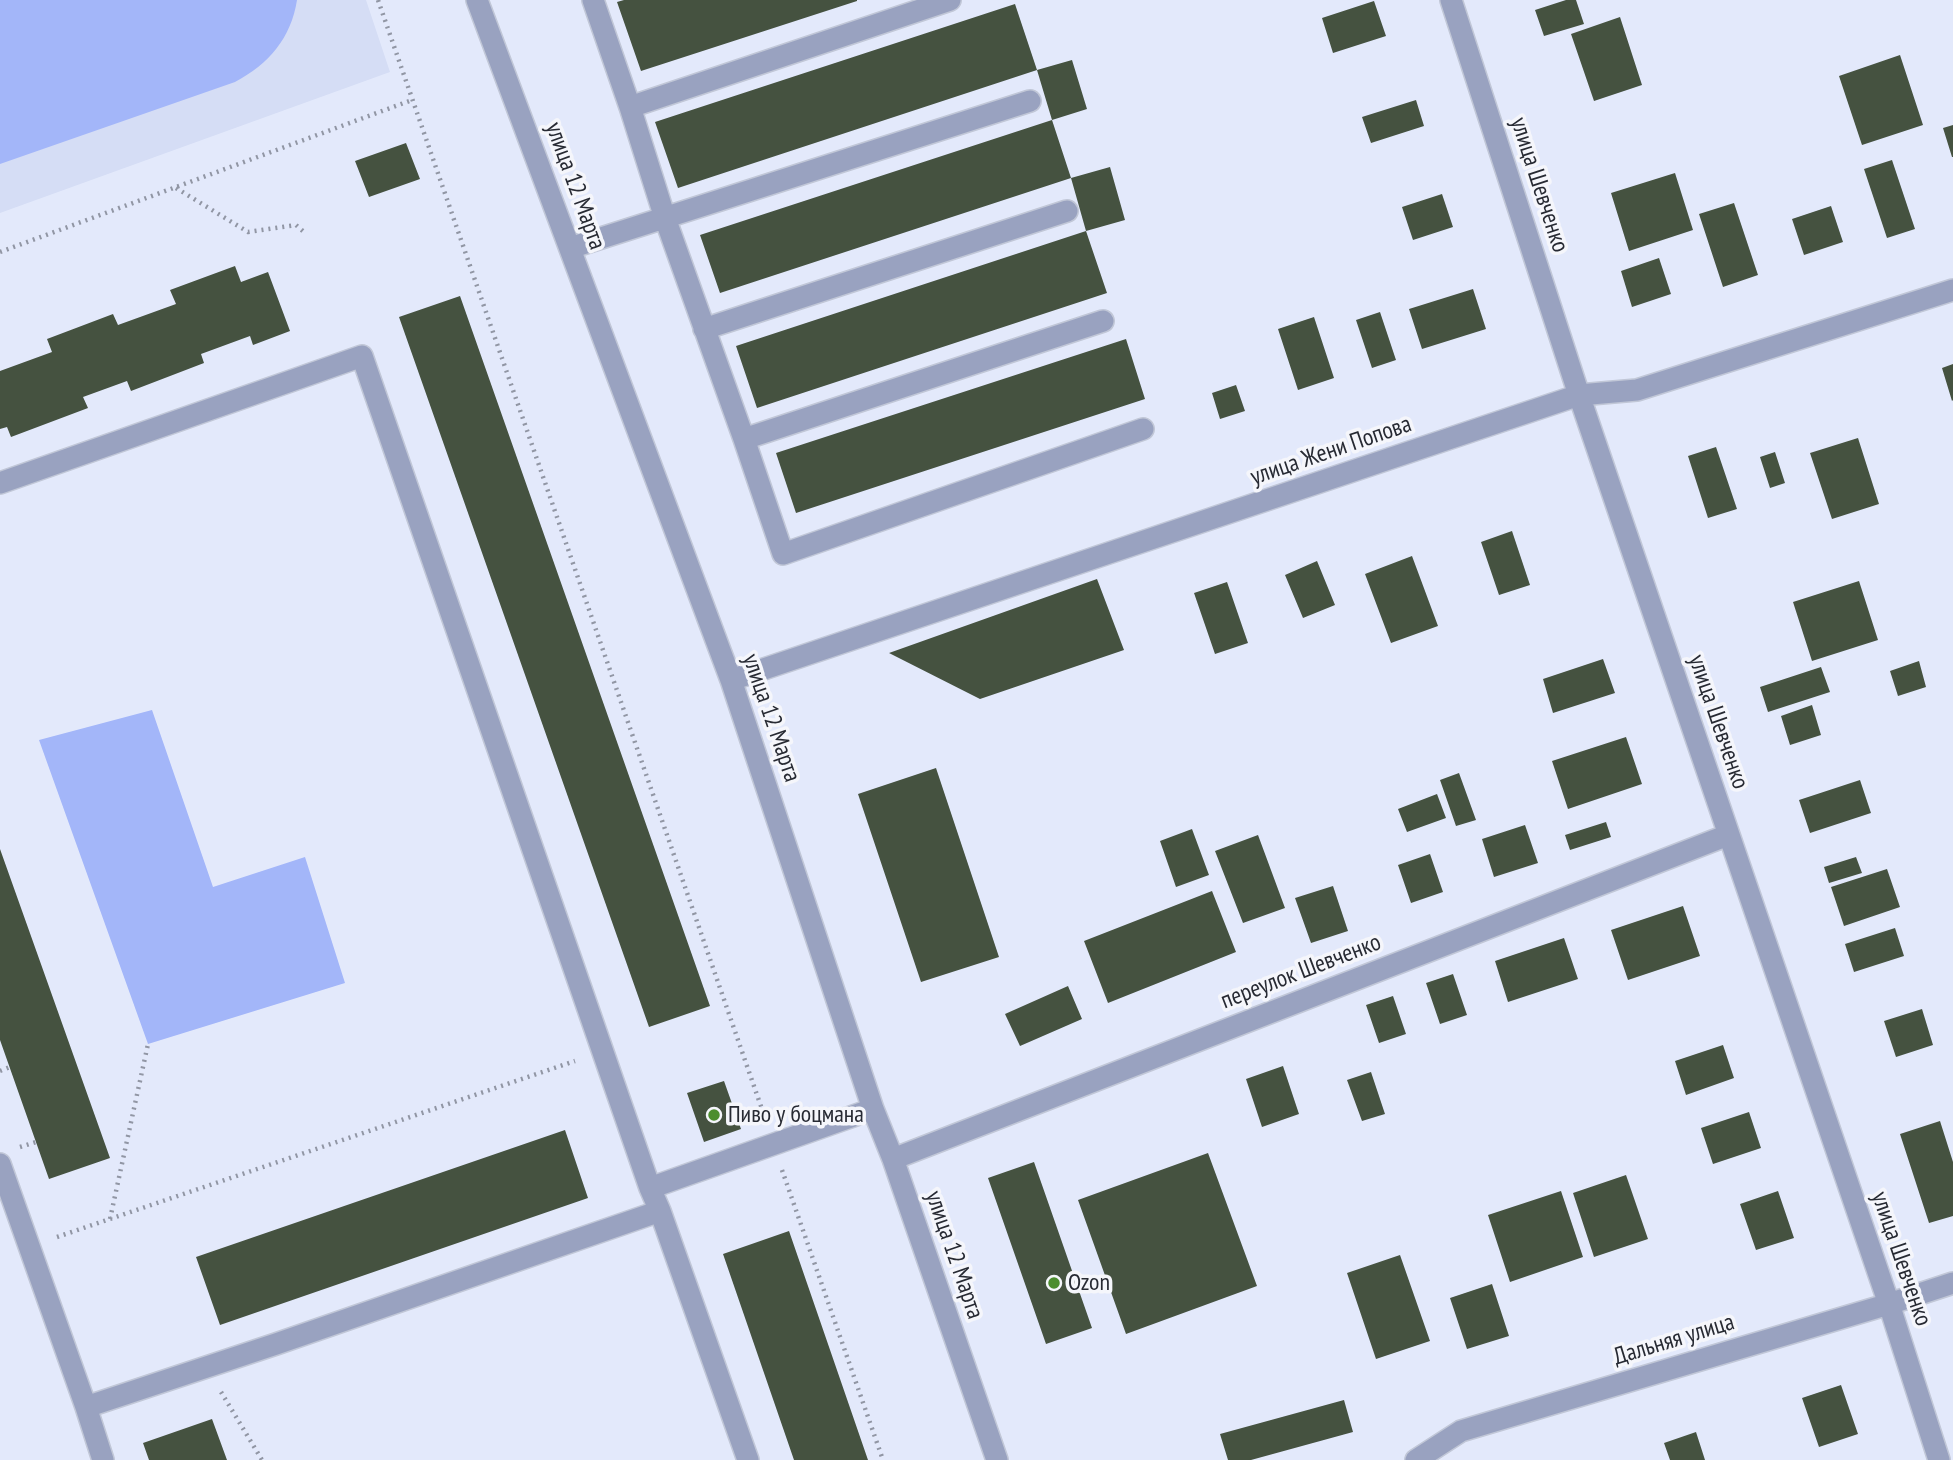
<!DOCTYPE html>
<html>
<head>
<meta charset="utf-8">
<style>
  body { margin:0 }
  canvas { display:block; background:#e3e9fb }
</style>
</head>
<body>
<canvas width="1953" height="1460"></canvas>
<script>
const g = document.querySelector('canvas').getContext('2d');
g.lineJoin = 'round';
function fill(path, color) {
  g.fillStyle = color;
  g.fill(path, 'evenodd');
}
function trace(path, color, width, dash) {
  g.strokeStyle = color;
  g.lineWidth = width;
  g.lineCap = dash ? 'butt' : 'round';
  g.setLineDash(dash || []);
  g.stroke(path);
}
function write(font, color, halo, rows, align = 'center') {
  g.font = font + ' "PT Sans Narrow",sans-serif';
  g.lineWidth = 7;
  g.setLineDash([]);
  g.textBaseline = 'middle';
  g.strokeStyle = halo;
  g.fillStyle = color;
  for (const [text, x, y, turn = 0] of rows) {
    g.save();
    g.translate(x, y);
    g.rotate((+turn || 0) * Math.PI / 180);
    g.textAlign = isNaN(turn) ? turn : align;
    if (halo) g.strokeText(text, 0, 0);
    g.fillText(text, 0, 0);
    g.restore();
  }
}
const built = new Path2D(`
  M0 0H366L390 72 0 213Z`);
const green = new Path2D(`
  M0 0H297C291 38 269 64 235 82L0 164Z
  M152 710 213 887 305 857 345 983 148 1044 39 740Z`);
const building = new Path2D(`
  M624 0H857V1L641 71 617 2Z
  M1566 0H1576L1584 24 1544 36 1535 10Z
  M1374 1 1386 36 1333 53 1322 18Z
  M1015 4 1037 70 678 188 655 122Z
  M1620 17 1642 85 1594 101 1571 34Z
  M1900 55 1923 125 1862 145 1839 76Z
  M1072 60 1087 109 1052 120 1037 70Z
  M1416 100 1424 126 1371 143 1362 117Z
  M1052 120 1071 178 1110 167 1125 220 1086 231 1071 178 720 293 700 235Z
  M1953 125V157H1952L1943 128Z
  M406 143 420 179 369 197 355 161Z
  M1892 160 1915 229 1887 238 1864 169Z
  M1675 173 1693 230 1629 251 1611 193Z
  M1442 194 1453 227 1413 240 1402 207Z
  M1734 203 1758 275 1723 287 1699 214Z
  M1831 206 1843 242 1804 255 1792 219Z
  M1086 231 1107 293 757 408 736 346Z
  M1659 258 1671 294 1632 307 1621 271Z
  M235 266 241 282 268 272 290 331 253 345 250 336 201 354 204 363 131 391 127 381 83 397 88 408 11 437 7 427 0 429V371L52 352 47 339 113 314 118 325 176 304 170 290Z
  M1473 289 1486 329 1422 349 1409 309Z
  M460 296 710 1006 649 1027 399 317Z
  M1380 312 1396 360 1372 368 1356 320Z
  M1314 317 1334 378 1298 390 1278 329Z
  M1126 339 1145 399 796 513 776 453Z
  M1953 364V400L1952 401 1942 368Z
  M1236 385 1245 411 1220 419 1212 393Z
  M1858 438 1879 504 1832 519 1810 453Z
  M1716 447 1737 509 1708 518 1688 456Z
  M1775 452 1785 483 1770 488 1760 457Z
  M1512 531 1530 585 1499 595 1481 542Z
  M1412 556 1438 626 1391 643 1365 574Z
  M1317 561 1335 605 1303 618 1285 575Z
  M1097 579 1124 650 980 699 889 653Z
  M1859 581 1878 640 1812 661 1793 602Z
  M1227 582 1248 643 1215 654 1194 593Z
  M1603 659 1615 693 1553 713 1543 679Z
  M1919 661 1926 687 1898 696 1890 671Z
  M1821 667 1830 692 1768 712 1760 687Z
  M1812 705 1821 735 1790 745 1781 716Z
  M1626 737 1642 784 1568 809 1552 761Z
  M936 768 999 957 921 982 858 794Z
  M1459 773 1476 820 1456 826 1440 780Z
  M1860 780 1871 813 1810 833 1799 800Z
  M1437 794 1446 818 1407 832 1398 809Z
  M1606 822 1611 837 1570 850 1565 835Z
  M1525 825 1538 863 1494 877 1482 839Z
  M1192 829 1209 875 1176 887 1160 841Z
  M1258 835 1285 908 1243 923 1215 851Z
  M0 849 110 1158 49 1179 0 1040Z
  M1430 854 1443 892 1411 903 1398 865Z
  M1856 857 1862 873 1829 883 1824 867Z
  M1887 869 1900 907 1844 926 1831 887Z
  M1333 886 1348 931 1311 943 1295 898Z
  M1212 891 1236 952 1108 1003 1084 941Z
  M1683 906 1700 956 1628 980 1611 930Z
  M1895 928 1904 956 1854 972 1845 944Z
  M1564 938 1578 979 1508 1002 1495 961Z
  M1453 974 1467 1015 1440 1024 1426 983Z
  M1068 986 1082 1019 1020 1046 1005 1014Z
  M1393 996 1406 1034 1379 1043 1366 1005Z
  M1922 1009 1933 1045 1896 1057 1884 1021Z
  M1723 1045 1734 1078 1686 1095 1675 1061Z
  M1283 1066 1299 1114 1262 1127 1246 1079Z
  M1371 1072 1385 1114 1362 1121 1347 1080Z
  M724 1081 741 1129 704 1142 687 1093Z
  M1749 1112 1761 1148 1713 1164 1701 1128Z
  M1940 1121 1953 1162V1216L1929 1223 1900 1134Z
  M565 1130 588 1198 220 1325 196 1257Z
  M1208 1153 1257 1286 1126 1334 1078 1200Z
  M1034 1162 1092 1328 1046 1344 988 1178Z
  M1626 1175 1648 1239 1594 1257 1573 1193Z
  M1561 1191 1583 1257 1510 1282 1488 1215Z
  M1778 1191 1794 1238 1756 1250 1740 1204Z
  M789 1231 868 1460H794L723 1254Z
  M1400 1255 1430 1341 1376 1359 1347 1273Z
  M1492 1284 1509 1336 1467 1349 1450 1298Z
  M1841 1385 1858 1434 1819 1447 1802 1398Z
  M1344 1400 1353 1432 1251 1460H1228L1220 1434Z
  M212 1419 227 1460H149L143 1443Z
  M1696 1432 1705 1460H1670L1664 1443Z`);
const path = new Path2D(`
  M378 0 765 1118
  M176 188 248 232 296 225 305 233
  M0 252 412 100
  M0 1071 10 1067
  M20 1147 36 1142
  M782 1170 883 1460
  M110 1219 148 1044
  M57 1237 575 1061
  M221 1392 262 1460`);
const minor = new Path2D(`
  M477 0 731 680 873 1109 893 1159 997 1460
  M593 0 630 107 665 218 744 439 783 554 1143 429
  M1451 0 1579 395 1889 1304 1939 1460
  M630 107 950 0
  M570 248 1030 101
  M704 329 1067 211
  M744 439 1103 321
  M0 483 362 356 650 1188 660 1211 748 1460
  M731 680 1579 395 1637 390 1953 290
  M893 1159 1728 835
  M0 1164 86 1407
  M650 1188 873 1109
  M103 1460 86 1407 276 1344 660 1211
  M1416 1460 1461 1431 1889 1304 1953 1283`);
const markers = [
  [714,1115,7,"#4c8d2f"],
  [1054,1283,7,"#4c8d2f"]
];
const streetNames = [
  ["улица Шевченко",1539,185,72],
  ["улица 12 Марта",575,186,70],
  ["улица Жени Попова",1331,451,-19],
  ["улица 12 Марта",771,718,71],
  ["улица Шевченко",1718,722,71],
  ["переулок Шевченко",1301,972,-21],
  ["улица 12 Марта",954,1255,71],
  ["улица Шевченко",1901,1259,71],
  ["Дальняя улица",1674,1340,-17]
];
const poiNames = [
  ["Пиво у боцмана",728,1115],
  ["Ozon",1068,1283]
];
fill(built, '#d5ddf5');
fill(green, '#a3b6f9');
fill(building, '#455240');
trace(minor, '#c1c7d7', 24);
trace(path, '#9196a4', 4.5, [2, 5]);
trace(minor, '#99a2c0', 21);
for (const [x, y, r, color] of markers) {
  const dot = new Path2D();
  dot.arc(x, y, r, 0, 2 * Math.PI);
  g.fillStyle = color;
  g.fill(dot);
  trace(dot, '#f5f6fb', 2.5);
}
write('24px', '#272a33', '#f5f6fb', streetNames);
write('24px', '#272a33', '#f5f6fb', poiNames, 'left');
</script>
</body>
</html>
